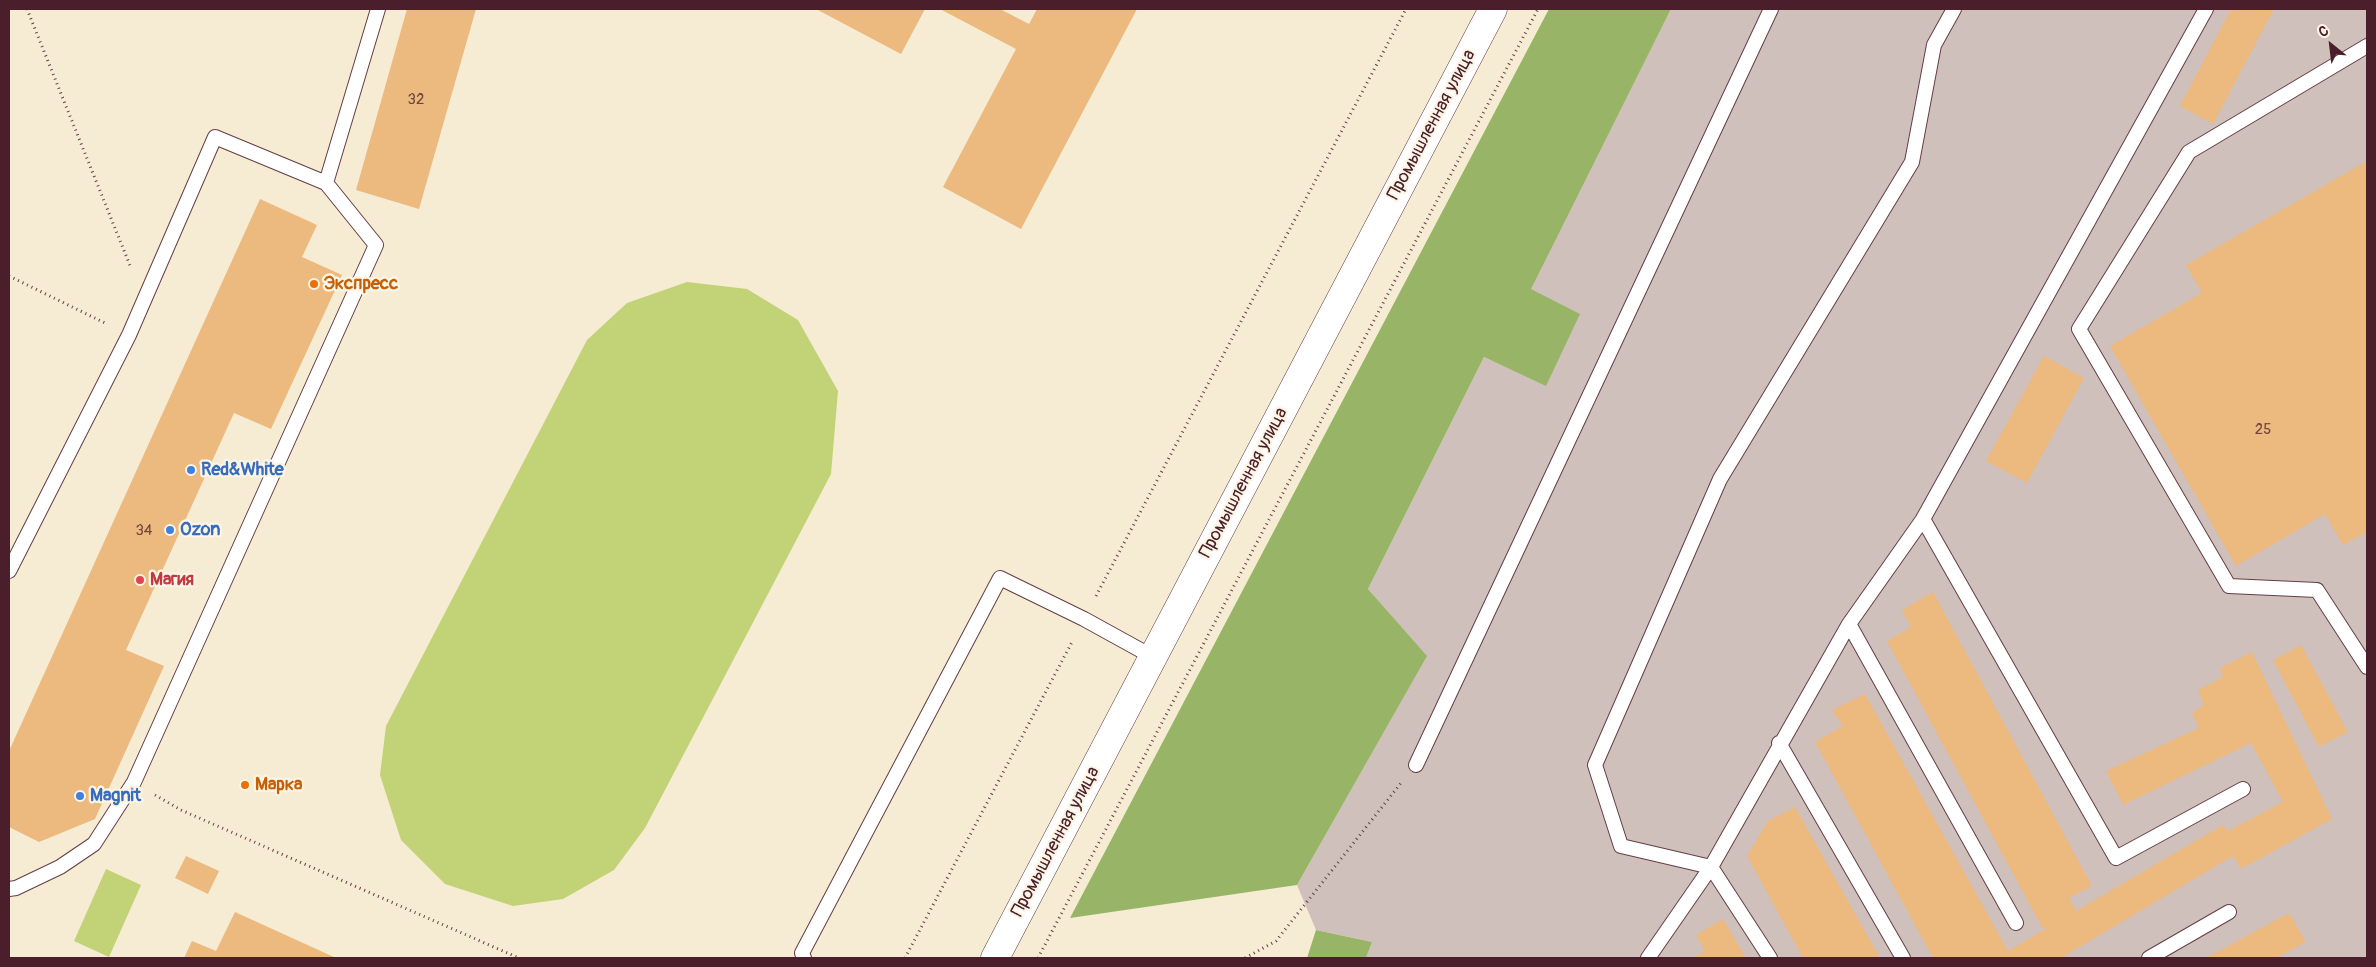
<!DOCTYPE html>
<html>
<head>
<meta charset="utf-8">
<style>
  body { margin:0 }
  #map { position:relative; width:2376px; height:967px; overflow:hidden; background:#f6ebd3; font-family:Pangolin,sans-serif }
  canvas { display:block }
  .frame { position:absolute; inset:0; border:10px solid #4a1f2b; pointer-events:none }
  .north { position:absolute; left:2306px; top:20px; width:50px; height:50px; -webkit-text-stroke:4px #fcf5e5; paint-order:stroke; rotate:331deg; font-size:14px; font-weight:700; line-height:20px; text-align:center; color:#4a1f2b }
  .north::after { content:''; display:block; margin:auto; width:18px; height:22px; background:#4a1f2b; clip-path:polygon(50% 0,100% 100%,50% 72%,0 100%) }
</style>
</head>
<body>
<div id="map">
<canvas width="2376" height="967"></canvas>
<div class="frame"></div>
<div class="north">С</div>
</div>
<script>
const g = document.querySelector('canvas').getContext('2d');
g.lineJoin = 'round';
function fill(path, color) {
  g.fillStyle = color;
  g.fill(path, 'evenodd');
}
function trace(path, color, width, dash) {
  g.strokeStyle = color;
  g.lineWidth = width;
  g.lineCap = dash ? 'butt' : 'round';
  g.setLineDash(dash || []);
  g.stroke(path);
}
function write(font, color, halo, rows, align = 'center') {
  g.font = font + ' Pangolin,sans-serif';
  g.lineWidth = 4.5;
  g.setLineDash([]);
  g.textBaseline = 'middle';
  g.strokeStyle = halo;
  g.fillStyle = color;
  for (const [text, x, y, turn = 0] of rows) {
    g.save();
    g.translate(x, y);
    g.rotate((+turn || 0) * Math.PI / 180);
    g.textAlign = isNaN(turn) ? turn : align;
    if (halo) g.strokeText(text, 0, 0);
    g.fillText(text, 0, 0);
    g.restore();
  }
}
const industrial = new Path2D(`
  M1671 9H2367V958H1366L1372 942 1316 930 1297 885 1426 657 1368 589 1484 357 1546 385 1579 314 1530 289Z`);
const green = new Path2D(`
  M687 282 747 289 798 320 838 391 831 474 645 828 614 870 563 899 513 906 445 884 401 840 380 775 386 726 587 340 627 303Z
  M106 869 141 885 109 957 74 941Z`);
const forest = new Path2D(`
  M1549 9H1671L1531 289 1580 314 1546 386 1484 357 1368 589 1427 656 1297 885 1070 918Z
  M1316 930 1372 942 1366 958H1307Z`);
const building = new Path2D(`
  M407 9H476L419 209 356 190Z
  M816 9H925L901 54Z
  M940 9H1000L1029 24 1037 9H1137L1021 229 943 187 1016 49Z
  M2231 9H2274L2213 124 2180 106Z
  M2367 161V532L2343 545 2325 514 2236 566 2110 346 2202 293 2186 265Z
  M260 199 317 225 302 257 342 275 271 429 234 413 126 650 164 666 95 819 39 842 9 827V751Z
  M2044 356 2084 378 2027 483 1986 461Z
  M1933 592 2092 886 2069 898 2076 911 2223 825 2228 831 2283 802 2251 743 2123 805 2106 771 2199 728 2192 713 2204 705 2198 690 2223 677 2220 668 2252 652 2332 819 2241 869 2233 856 2061 958H1933L1815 742 1843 726 1832 710 1865 694 2008 951 2049 927 2043 929 1887 641 1911 627 1902 610Z
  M2301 645 2348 732 2319 747 2273 660Z
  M1795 807 1880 958H1803L1747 856 1768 821Z
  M186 856 219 871 208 894 175 878Z
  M235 912 336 958H184L192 941 216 951Z
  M2289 913 2306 942 2276 958H2206Z
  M1723 919 1746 958H1693L1705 951 1696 935Z`);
const path = new Path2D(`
  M27 9 131 268
  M9 276 107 324
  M1096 596 1406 9
  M155 795 181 810 519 958
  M905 958 1072 642
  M1038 958 1538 9
  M1245 958 1276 941 1401 783`);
const lane = new Path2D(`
  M2367 46 2189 152 2079 329 2229 586 2317 590 2367 667
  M1923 519 2116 858 2243 789
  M9 571 129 335 215 137 326 183 378 9
  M1849 624 2016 923
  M1779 743 1903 958
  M1416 765 1771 9
  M9 889 16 888 60 867 94 844 134 782 376 245 326 183
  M804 958 802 953 1000 578 1084 619 1153 657
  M1648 958 1711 867 1849 624 1923 519 2206 9
  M1770 958 1711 867 1621 846 1595 765 1720 479 1912 162 1934 45 1954 9
  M2149 958 2229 912`);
const secondary = new Path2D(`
  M995 958 1493 9`);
const markers = [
  [314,284,5,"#e8710a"],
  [191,470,5,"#3f7fe0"],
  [170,530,5,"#3f7fe0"],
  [140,580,5,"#e0444e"],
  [245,785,5,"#e8710a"],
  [80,796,5,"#3f7fe0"]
];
const numberNames = [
  ["32",416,100],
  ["25",2263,430],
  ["34",144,531]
];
const streetNames = [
  ["Промышленная улица",1432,125,-62],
  ["Промышленная улица",1244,483,-62],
  ["Промышленная улица",1056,842,-62]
];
const foodNames = [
  ["Экспресс",324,284],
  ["Марка",255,785]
];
const shopNames = [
  ["Red&White",201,470],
  ["Ozon",180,530],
  ["Magnit",90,796]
];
const healthNames = [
  ["Магия",150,580]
];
fill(industrial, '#d0c0bc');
fill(green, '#c1d376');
fill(forest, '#98b567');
fill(building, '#ecb97f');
trace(lane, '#643e44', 16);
trace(secondary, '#643e44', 29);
trace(path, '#643e44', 3, [1, 4]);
trace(lane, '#fff', 14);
trace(secondary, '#fff', 28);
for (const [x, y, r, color] of markers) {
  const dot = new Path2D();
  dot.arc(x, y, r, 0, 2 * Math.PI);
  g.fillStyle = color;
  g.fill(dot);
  trace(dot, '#fcf5e5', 2);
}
write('15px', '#724640', null, numberNames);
write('18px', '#4a1f2b', '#fcf5e5', streetNames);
write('bold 18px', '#c56008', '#fcf5e5', foodNames, 'left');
write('bold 18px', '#366cbe', '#fcf5e5', shopNames, 'left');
write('bold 18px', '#be3a42', '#fcf5e5', healthNames, 'left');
</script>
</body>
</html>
